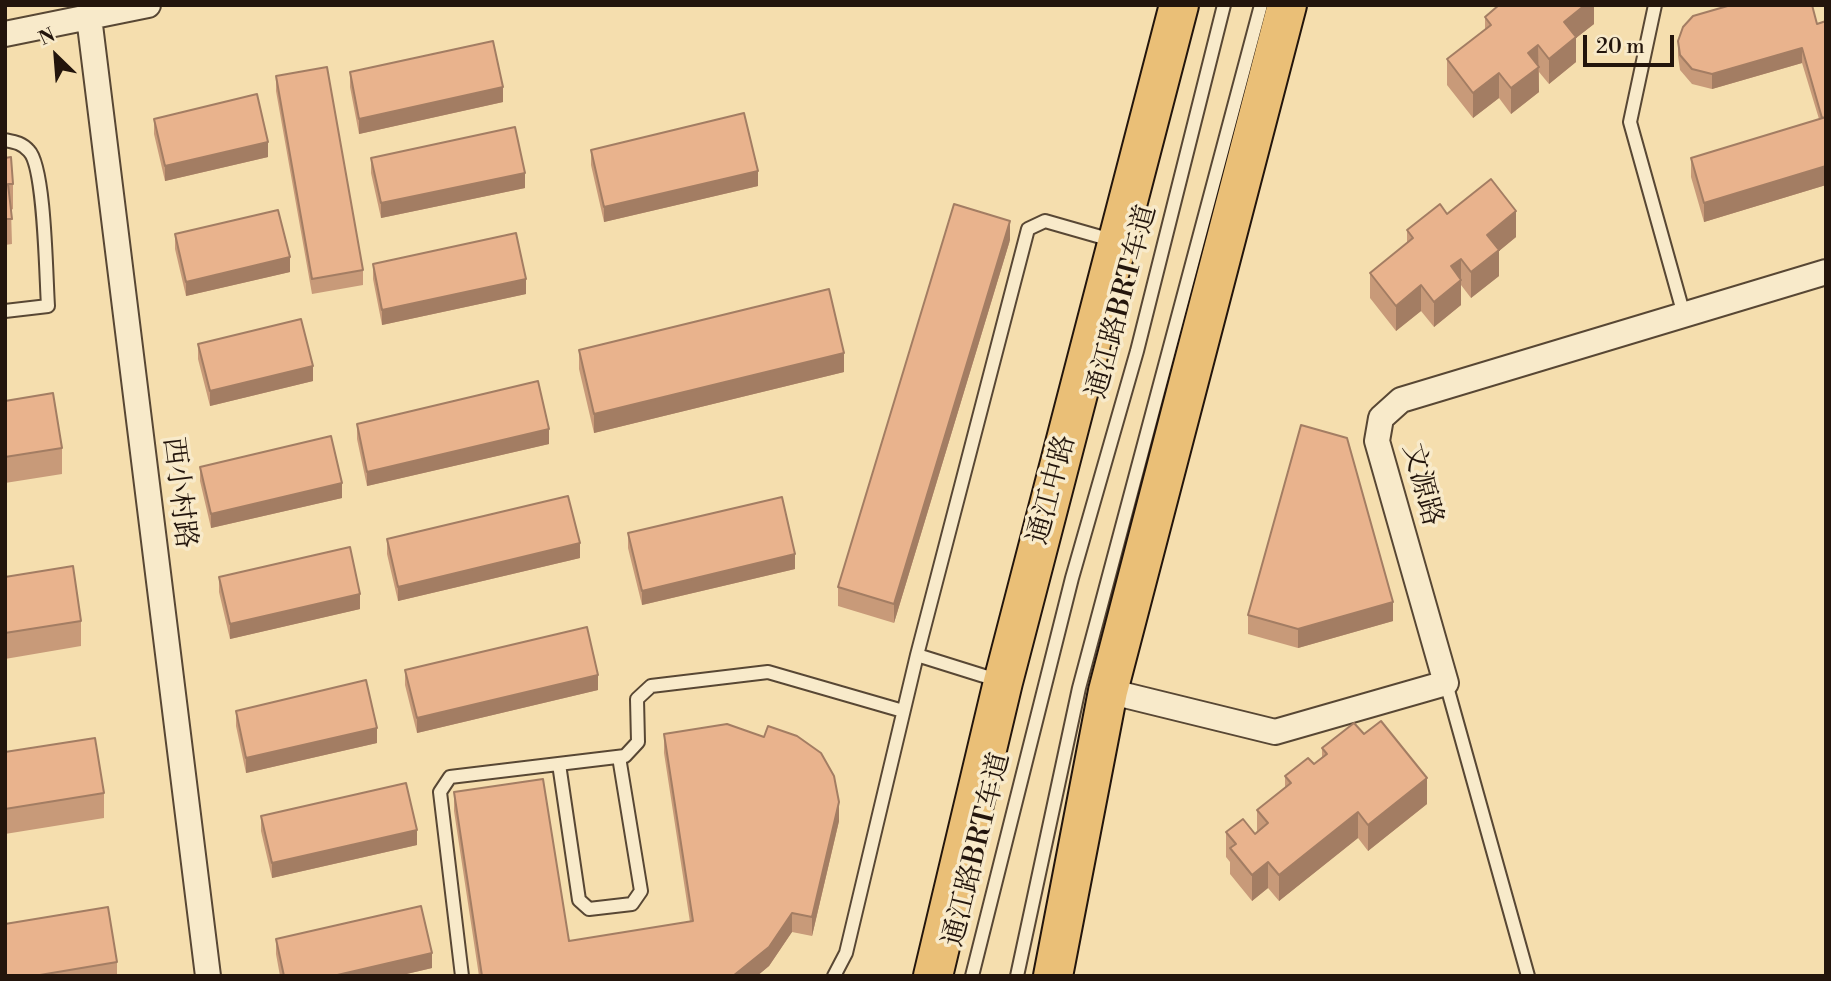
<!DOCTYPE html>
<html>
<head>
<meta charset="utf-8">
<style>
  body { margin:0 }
  #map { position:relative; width:1831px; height:981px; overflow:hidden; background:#f5deae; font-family:"Libre Bodoni",serif }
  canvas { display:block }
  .frame { position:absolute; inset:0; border:7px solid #23150c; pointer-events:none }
  .north { position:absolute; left:21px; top:21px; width:70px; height:70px; -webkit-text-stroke:5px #f8eaca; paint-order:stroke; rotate:335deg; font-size:19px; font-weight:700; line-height:28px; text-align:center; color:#23150c }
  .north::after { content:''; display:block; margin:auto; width:24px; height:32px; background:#23150c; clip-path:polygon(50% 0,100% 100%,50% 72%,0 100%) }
  .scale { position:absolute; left:1583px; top:35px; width:91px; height:32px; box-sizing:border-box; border:4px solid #23150c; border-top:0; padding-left:9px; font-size:21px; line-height:24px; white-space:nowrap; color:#23150c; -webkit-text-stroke:5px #f8eaca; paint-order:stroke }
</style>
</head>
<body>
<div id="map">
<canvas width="1831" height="981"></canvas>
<div class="frame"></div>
<div class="north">N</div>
<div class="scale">20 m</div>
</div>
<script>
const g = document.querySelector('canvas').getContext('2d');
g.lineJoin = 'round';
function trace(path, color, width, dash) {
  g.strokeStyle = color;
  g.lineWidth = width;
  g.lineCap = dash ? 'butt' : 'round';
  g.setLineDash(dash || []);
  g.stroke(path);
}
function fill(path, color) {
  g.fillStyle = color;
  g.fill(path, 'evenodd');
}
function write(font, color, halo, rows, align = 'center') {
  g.font = font + ' "Libre Bodoni","Noto Serif SC",serif';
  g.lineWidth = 7;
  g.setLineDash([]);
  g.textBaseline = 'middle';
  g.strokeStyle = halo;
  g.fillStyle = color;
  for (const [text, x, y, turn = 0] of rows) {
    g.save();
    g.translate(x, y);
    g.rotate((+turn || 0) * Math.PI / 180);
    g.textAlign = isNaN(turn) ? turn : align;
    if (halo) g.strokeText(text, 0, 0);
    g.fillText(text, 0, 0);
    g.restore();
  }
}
const service = new Path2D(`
  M1655 5 1630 122 1684 315
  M5 140C15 142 22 143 29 151 45 167 46 278 48 306L5 311
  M917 655 1000 681
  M1446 683 1528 976
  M559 764 579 900 589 909 632 904 641 891 619 757
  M462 976 440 792 450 777 625 756 638 742 637 699 651 686 768 672 903 711
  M834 976 846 953 917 655 1028 229 1045 221 1115 241
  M972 976 1072 578 1137 351 1224 5
  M1017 976 1079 688 1261 5`);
const minor = new Path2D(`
  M89 17 208 976
  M5 34 148 5
  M1108 691 1275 732 1446 683 1377 441 1381 418 1401 400 1826 272`);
const primary = new Path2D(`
  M933 976 1003 682 1179 5
  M1053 976 1108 691 1287 5`);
const wall = new Path2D(`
  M1594 5V24L1576 38V62L1549 84 1539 72V92L1511 114 1499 98 1473 118 1447 85V59L1485 30V17Z
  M1817 24 1826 185 1704 222 1691 177V158L1819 119 1802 63 1712 89 1692 84 1680 70 1678 56V41Z
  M350 72 503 102 359 134 350 87Z
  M276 76 363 270V285L312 294 276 91Z
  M154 119 268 157 165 181 154 134Z
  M591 150 758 186 604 222 591 165Z
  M5 158 13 184V209L11 210 12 244 5 245Z
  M371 158 525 188 381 218 371 173Z
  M1407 230 1516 237 1499 251V276L1471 298 1461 285V305L1434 327 1421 311 1396 331 1370 298V273L1407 243Z
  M175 234 290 272 186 296 175 249Z
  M1010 240 894 623 838 606V587Z
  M373 264 526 294 382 325 373 279Z
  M198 344 313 381 210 406 198 359Z
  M579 350 844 372 594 433 579 369Z
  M5 401 62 448V474L5 483Z
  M357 424 549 444 367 486 357 439Z
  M200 467 342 498 211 528 200 481Z
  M628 533 795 569 642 605 628 548Z
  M387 539 580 558 398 601 387 554Z
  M5 577 81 621V646L5 659Z
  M219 577 360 609 230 639 219 592Z
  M1248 615 1393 621 1298 648 1248 634Z
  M405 670 598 690 417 733 405 685Z
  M236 711 377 743 246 773 236 726Z
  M664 734 839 821 812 936 792 932 769 966 757 976H479L454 811V792L569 941 690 922 664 753Z
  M1364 734 1427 804 1368 851 1358 838 1279 901 1268 888 1252 901 1230 874V862L1226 857V832L1255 834 1257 831V810L1285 787V776L1314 764 1322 757V748Z
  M5 752 104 793V818L5 834Z
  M261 816 417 845 272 878 261 831Z
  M276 939 432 968 398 976H280L276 954Z
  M117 962V976H5Z`);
const shadedWall = new Path2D(`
  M1585 5H1594V24L1576 38V62L1549 84V59L1564 22Z
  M1538 45 1539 92 1511 114V88L1528 53Z
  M1802 48V63L1712 89V74Z
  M1499 73V98L1473 118V93Z
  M503 87V102L359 134V119Z
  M268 142V157L165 181V166Z
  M1826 166V185L1704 222V203Z
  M758 171V186L604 222V207Z
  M525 173V188L381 218V203Z
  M1516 211V237L1499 251V276L1471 298V272L1487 235Z
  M1010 221V240L894 623V604Z
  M290 257V272L186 296V282Z
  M1461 259V305L1434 327V302L1451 266Z
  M526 279V294L382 325V310Z
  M1421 285V311L1396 331V306Z
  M844 353V372L594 433V414Z
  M313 366V381L210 406V391Z
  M549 429V444L367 486V472Z
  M342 483V498L211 528V514Z
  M580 543V558L398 601V587Z
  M795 554V569L642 605V591Z
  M360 594V609L230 639V624Z
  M1393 602V621L1298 648V629Z
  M598 675V690L417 733V718Z
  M377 728V743L246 773V758Z
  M1427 778V804L1368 851V825Z
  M839 802V821L812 936V917Z
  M1358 812V838L1279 901V875Z
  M417 830V845L272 878V863Z
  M1268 862V888L1252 901V875Z
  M792 913V932L769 966 757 976H733Z
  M432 953V968L398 976H333Z`);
const building = new Path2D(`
  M1499 5H1585L1564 22 1576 37 1549 59 1538 45 1528 53 1539 67 1511 88 1499 73 1473 93 1447 59 1491 25 1485 17Z
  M1731 5H1812L1817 24 1826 21V117L1822 118 1802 48 1712 74 1692 69 1680 55 1678 41 1683 27 1693 16Z
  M493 41 503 87 359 119 350 72Z
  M327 67 363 270 312 279 276 76Z
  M257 94 268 142 165 166 154 119Z
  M744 113 758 171 604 207 591 150Z
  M1826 117V166L1704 203 1691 158Z
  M515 127 525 173 381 203 371 158Z
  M11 157 13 184H8L12 219H5V158Z
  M1491 179 1516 211 1487 235 1499 250 1471 272 1461 259 1451 266 1461 280 1434 302 1421 285 1396 306 1370 273 1413 238 1407 230 1440 204 1447 214Z
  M954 204 1010 221 894 604 838 587Z
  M278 210 290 257 186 282 175 234Z
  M516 233 526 279 382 310 373 264Z
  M829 289 844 353 594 414 579 350Z
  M301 319 313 366 210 391 198 344Z
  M538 381 549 429 367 472 357 424Z
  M53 393 62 448 5 457V401Z
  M1301 425 1347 438 1393 602 1298 629 1248 615Z
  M331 436 342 483 211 514 200 467Z
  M568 496 580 543 398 587 387 539Z
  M782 497 795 554 642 591 628 533Z
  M350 547 360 594 230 624 219 577Z
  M73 566 81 621 5 633V577Z
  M587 627 598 675 417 718 405 670Z
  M366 680 377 728 246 758 236 711Z
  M1381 721 1427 778 1368 825 1358 812 1279 875 1268 862 1252 875 1230 848 1236 844 1226 832 1243 819 1255 834 1268 823 1257 810 1291 783 1285 776 1308 758 1314 764 1327 754 1322 748 1354 723 1364 734Z
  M727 724 764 737 768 726 797 736 821 753 834 776 839 802 812 917 792 913 769 947 733 976H482L454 792 543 779 569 941 693 921 664 734Z
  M95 738 104 793 5 809V752Z
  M406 783 417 830 272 863 261 816Z
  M421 906 432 953 333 976H284L276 939Z
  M108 907 117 962 34 976H5V924Z`);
const streetNames = [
  ["通江路BRT车道",1123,302,-75],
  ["文源路",1421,485,75],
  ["通江中路",1053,490,-75],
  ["西小村路",178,493,83],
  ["通江路BRT车道",978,850,-76]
];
trace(service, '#584734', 16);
trace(minor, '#584734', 28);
trace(primary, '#23150c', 42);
trace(service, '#f8eaca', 12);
trace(minor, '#f8eaca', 24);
trace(primary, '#eabf77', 38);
fill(wall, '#c89a79');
fill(shadedWall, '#a37d63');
fill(building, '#e9b38d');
trace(building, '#a37d63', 2);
write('28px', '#23150c', '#f8eaca', streetNames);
</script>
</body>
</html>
